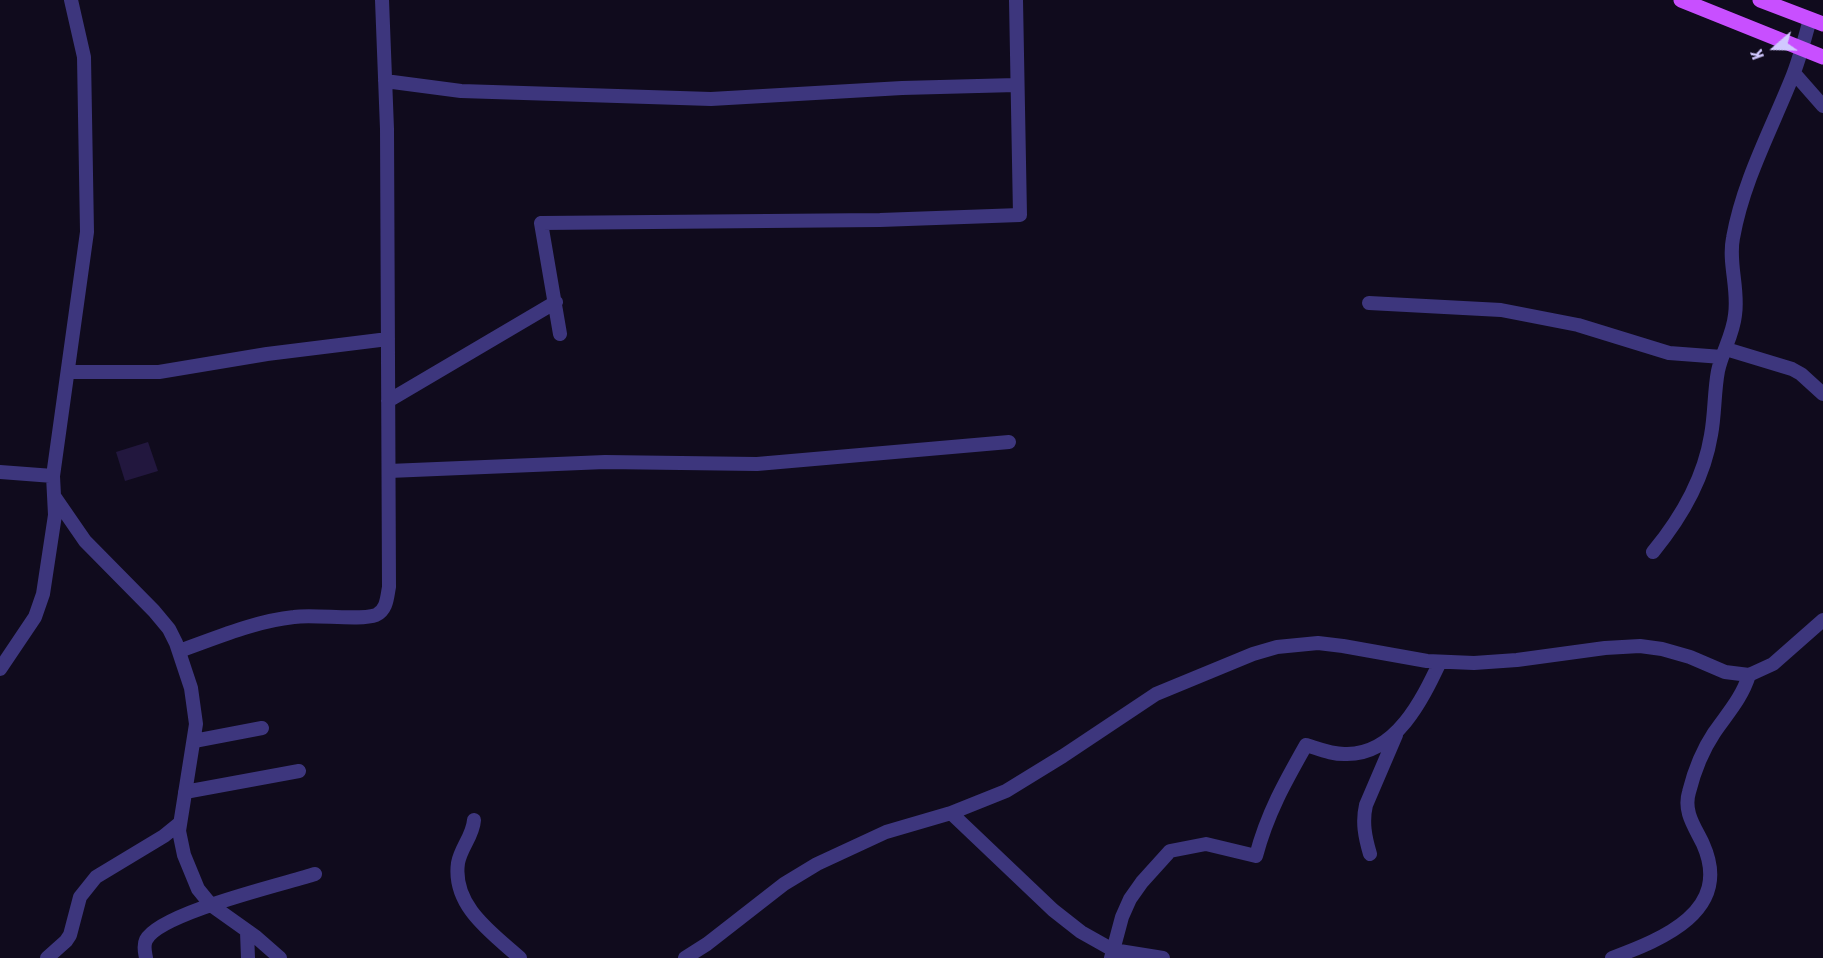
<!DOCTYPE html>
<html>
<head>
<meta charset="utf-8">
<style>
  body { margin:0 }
  #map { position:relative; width:1823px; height:958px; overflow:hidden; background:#100b1d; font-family:"Roboto Condensed",sans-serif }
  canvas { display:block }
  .north { position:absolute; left:1745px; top:18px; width:60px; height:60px; -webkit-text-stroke:4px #100b1d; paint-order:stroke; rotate:250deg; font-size:16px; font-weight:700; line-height:24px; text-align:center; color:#d1c8ff }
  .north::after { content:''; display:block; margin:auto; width:21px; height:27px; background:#d1c8ff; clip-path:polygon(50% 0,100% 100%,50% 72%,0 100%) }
</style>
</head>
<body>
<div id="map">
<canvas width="1823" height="958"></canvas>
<div class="north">K</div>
</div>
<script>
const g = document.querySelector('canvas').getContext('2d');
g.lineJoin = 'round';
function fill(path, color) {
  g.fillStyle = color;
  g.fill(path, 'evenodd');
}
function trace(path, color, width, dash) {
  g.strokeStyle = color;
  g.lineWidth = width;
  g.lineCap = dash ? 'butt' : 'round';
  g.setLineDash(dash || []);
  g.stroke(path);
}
const building = new Path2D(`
  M148 442 158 471 125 481 116 452Z`);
const minor = new Path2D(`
  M1794 73 1823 106
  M385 81 461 91 711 99 902 88 1016 85
  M1369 303 1501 310 1578 325 1669 353 1722 357
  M560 334 541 223 880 220 1020 215 1016 0
  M1726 349 1792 369 1801 374 1823 394
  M68 372H159L267 354 388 339
  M388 401 556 302
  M389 471 605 462 757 464 1009 442
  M0 472 53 476
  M54 496 85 541 154 611 169 629 176 643 191 688 196 724 179 831 184 855 198 889 211 905 256 937 280 958
  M1653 552C1681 518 1704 478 1711 435 1715 414 1714 392 1718 371 1722 352 1733 335 1735 315 1739 289 1728 263 1733 238 1743 181 1772 128 1793 75 1800 57 1805 38 1810 19
  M179 651C216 638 255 621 294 617 315 614 360 621 376 615 387 610 387 597 389 587L387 129 382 0
  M0 669 35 617 43 594 55 515 53 476 87 232 84 57 71 0
  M194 741 262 728
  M185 792 299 771
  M951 813 1053 910 1081 932 1113 950 1163 958
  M474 820C473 836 461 847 458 863 452 906 492 933 520 958
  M1370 854C1365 837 1362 822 1366 805L1396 735
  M247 932 248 958
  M47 958 66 941 70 935 80 897 96 877 164 836 180 823
  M146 958C145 952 143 946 146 940 159 913 284 884 315 874
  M685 958 707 944 784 884 817 864 886 832 951 813 1006 791 1063 756 1156 694 1253 654 1277 647 1318 643 1343 646 1427 661 1474 663 1517 660 1605 648 1640 646 1662 649 1690 657 1725 672 1749 675 1773 664 1823 620
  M1111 958 1122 917 1130 899 1142 882 1170 851 1206 844 1256 856C1267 814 1285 782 1306 745 1319 749 1333 755 1347 754 1396 754 1422 700 1440 662
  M1612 958C1663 939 1733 911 1703 844 1695 827 1683 812 1689 792 1694 772 1702 751 1714 733 1727 714 1742 698 1749 675`);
const major = new Path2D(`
  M1681 0 1823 57
  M1760 0 1823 24`);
fill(building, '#22173e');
trace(minor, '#3d367d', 14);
trace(major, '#c84fff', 15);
</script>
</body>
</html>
